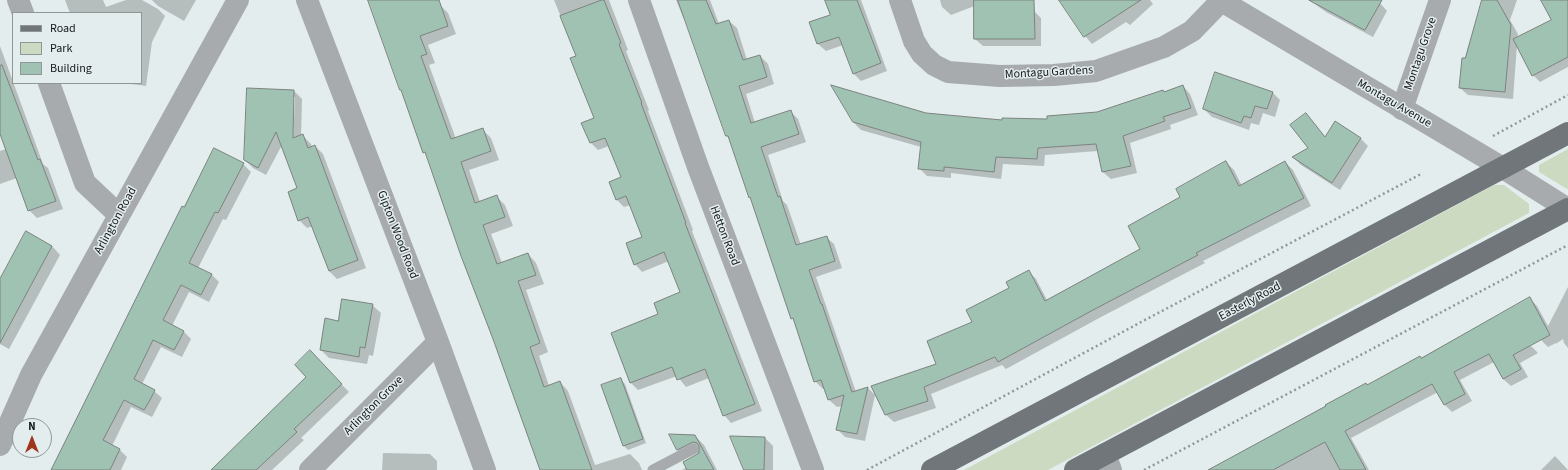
<!DOCTYPE html>
<html>
<head>
<meta charset="utf-8">
<style>
  body { margin:0 }
  #map { position:relative; width:1568px; height:470px; overflow:hidden; background:#e3eded; font-family:"Source Sans 3",sans-serif }
  canvas { display:block }
  .legend { position:absolute; left:12px; top:12px; width:130px; height:72px; box-sizing:border-box; background:#e3eded; border:1px solid #909797; margin:0; padding:5px 7px; list-style:none; font-size:12px; color:#141717 }
  .legend li { display:flex; align-items:center; gap:8px; height:20px }
  .legend b { width:20px; border:1px solid #909797 }
  .north { position:absolute; left:12px; top:418px; width:40px; height:40px; box-sizing:border-box; background:#e3eded; border:1px solid #909797; border-radius:50%; rotate:0deg; font-size:11px; font-weight:700; line-height:16px; text-align:center; color:#141717 }
  .north::after { content:''; display:block; margin:auto; width:14px; height:18px; background:#9f361b; clip-path:polygon(50% 0,100% 100%,50% 72%,0 100%) }
</style>
</head>
<body>
<div id="map">
<canvas width="1568" height="470"></canvas>
<ul class="legend">
<li><b style="height:5px;background:#70767a"></b>Road</li>
<li><b style="height:11px;background:#ccdac2"></b>Park</li>
<li><b style="height:11px;background:#9fc2b2"></b>Building</li>
</ul>
<div class="north">N</div>
</div>
<script>
const g = document.querySelector('canvas').getContext('2d');
g.lineJoin = 'round';
function fill(path, color) {
  g.fillStyle = color;
  g.fill(path, 'evenodd');
}
function trace(path, color, width, dash) {
  g.strokeStyle = color;
  g.lineWidth = width;
  g.lineCap = dash ? 'butt' : 'round';
  g.setLineDash(dash || []);
  g.stroke(path);
}
function write(font, color, halo, rows, align = 'center') {
  g.font = font + ' "Source Sans 3",sans-serif';
  g.lineWidth = 3;
  g.setLineDash([]);
  g.textBaseline = 'middle';
  g.strokeStyle = halo;
  g.fillStyle = color;
  for (const [text, x, y, turn = 0] of rows) {
    g.save();
    g.translate(x, y);
    g.rotate((+turn || 0) * Math.PI / 180);
    g.textAlign = isNaN(turn) ? turn : align;
    if (halo) g.strokeText(text, 0, 0);
    g.fillText(text, 0, 0);
    g.restore();
  }
}
const green = new Path2D(`
  M1568 149V189H1567L1539 172V165Z
  M1494 185H1504L1529 204V213L1048 470H964Z`);
const shadow = new Path2D(`
  M65 0H103L106 7 126 0H142L158 9 165 16 152 42 146 86 123 83H141V13H70Z
  M152 0H196L184 21 158 6Z
  M369 0H405L439 4 448 13 456 34 428 45 435 63 429 65 456 139 482 129 491 138 499 160 469 170 480 202 496 196 505 205 513 226 491 234 502 263 528 254 536 263 544 284 526 290 548 352 539 356 549 386 560 382 568 391 595 465 630 454 639 463 642 470H544L427 155 424 152 403 92 401 90Z
  M554 0H609L628 50 626 51 649 110 648 111 693 230 692 231 762 411 731 423 724 415 709 378 686 387 677 376 638 390 631 383 612 333 659 314 681 293 669 261 642 272 635 264 644 237 631 205 624 207 617 200 610 182 622 177 609 146 598 150 591 143 595 118 577 56Z
  M676 0H710L719 24 729 21 737 28 747 60 760 56 768 64 774 84 746 94 755 123 790 111 798 119 806 142 768 155 783 201 787 205 801 245 826 237 834 244 842 268 816 277 856 392 868 388 875 395 865 441 845 437 837 429 843 406 837 407 829 400 825 388 823 389 815 381 794 321 792 318 752 200 750 197 730 139 727 136 687 21 683 17Z
  M826 0H861L887 71 861 81 853 73 843 45 826 51 818 44 810 23 831 15Z
  M940 0H975L977 5 951 15 942 7Z
  M1060 0H1150L1153 4 1130 25 1126 22 1092 44 1085 36Z
  M1309 0H1373L1380 3 1387 11 1373 37 1326 12Z
  M1484 0H1517L1510 20 1518 34 1517 38 1552 20 1542 0H1568V67L1540 82 1533 75 1517 45 1513 99 1468 95 1460 88 1466 59Z
  M1034 11 1041 18V46H983L975 39Z
  M0 46 43 164 48 168 63 209 37 218 29 210 17 178 0 184V151L6 149 0 132Z
  M1183 86 1190 94 1198 115 1170 125 1171 129 1130 143 1137 173 1111 179 1103 172 1098 151 1045 155 1044 166 1003 164 1001 179 951 173V178L927 176 919 168 921 147 861 130 853 122 926 114 1003 121 1049 120 1098 113Z
  M294 91 302 99 301 136H303L311 144 312 147 315 146 323 154 366 268 337 279 329 271 313 226 307 228 299 220V189L282 145 266 175 253 168 245 160ZM293 97H295L293 143H291Z
  M1272 92 1280 100 1275 117 1263 113 1259 125 1251 123 1249 130 1212 117 1204 109Z
  M1305 114 1326 138H1360L1368 146 1340 190 1301 165 1294 158 1310 149Z
  M1226 162 1234 170 1242 186 1285 162 1293 170 1311 206 1203 261 1205 263 1101 317 1006 369 1002 365 931 394 936 408 894 422 886 415 938 364 973 322 1028 271 1036 279 1047 300 1142 249 1181 197Z
  M243 164 251 172 226 220 223 219 198 268 211 274 219 282 209 302 189 292 172 326 183 331 191 339 182 357 161 347 142 384 154 391 162 398 152 417 131 407 112 446 120 450 127 457 121 470H111L103 466 100 470H53L185 208Z
  M26 232 52 246 60 255 9 349 0 344V281Z
  M1568 287V348L1564 343 1563 339 1557 343 1558 344 1556 343 1548 347 1541 340 1543 337 1529 298 1537 306 1548 326Z
  M372 305 381 313 373 356 369 355 367 364 329 358 321 350 339 322Z
  M1500 315 1538 353 1520 363 1528 377 1511 386 1503 379 1494 362 1460 380 1472 401 1452 412 1445 405 1438 392 1351 438 1369 470H1224L1221 464 1365 384 1367 386 1421 359Z
  M310 352 349 392 301 438 304 440 272 470H212L307 377Z
  M621 380 625 384 646 443 628 450 623 445Z
  M695 436 704 445 717 470H682L687 467 698 454 697 453 686 458 677 449Z
  M765 438 773 446V470H745Z
  M383 453 430 454 437 461V470H382Z
  M1555 456 1568 470H1541Z`);
const building = new Path2D(`
  M368 0H439L448 26 420 36 427 54 421 56 451 139 483 128 491 151 461 162 475 203 497 195 505 217 483 225 497 264 528 253 536 275 518 281 540 343 530 347 544 387 560 381 592 470H540L493 339 461 256 425 152 423 153 401 90H400Z
  M602 0H604L621 43 619 44 642 103H641L686 223H685L755 404 723 416 705 369 677 380 672 367 630 383 611 333 658 314 654 303 680 292 664 252 634 265 626 243 642 237 626 196 616 200 609 182 621 177 605 138 590 143 581 123 594 118 570 58 576 56 560 16Z
  M678 0H706L716 24 729 20 743 60 760 55 767 77 739 86 751 123 791 110 799 134 761 147 778 197 780 196 796 245 827 236 835 261 809 270 821 304H822L852 392 868 387 857 434 836 430 844 395 828 400 821 380 814 382 793 318 791 319 750 197 749 198 728 136H726Z
  M825 0H857L881 63 853 74 839 37 817 44 809 22 830 15Z
  M974 0H1034L1035 39H974Z
  M1059 0H1141L1084 37Z
  M1309 0H1382L1365 30Z
  M1482 0H1497L1511 25 1505 92 1459 88 1462 58H1465Z
  M1541 0H1568V57L1532 76 1513 39 1551 20Z
  M2 65 38 160 40 159 56 201 28 211 0 134V66Z
  M1215 72 1273 92 1267 109 1255 106 1251 118 1244 116 1241 123 1203 109Z
  M831 85 926 113 1002 120V118L1047 119V116L1097 112 1163 90 1164 92 1183 85 1191 108 1163 117 1165 121 1123 136 1131 166 1102 172 1096 144 1038 148 1037 159 996 157 994 172 944 167V171L918 169 921 142 853 122Z
  M247 88 294 90 293 138 303 134 308 148 315 145 358 260 329 271 308 217 298 221 288 192 297 188 276 132 258 168 244 160Z
  M1306 113 1325 137 1335 121 1361 138 1332 183 1292 157 1308 148 1290 125Z
  M214 148 244 163 218 213 215 212 189 263 212 274 206 285 201 295 181 285 163 320 184 331 179 341 174 350 153 340 134 379 155 390 150 400 144 410 124 400 103 440 120 449 110 470H51L162 246 182 206 184 207Z
  M1226 161 1239 186 1285 161 1304 198 1196 253 1198 255 1093 310 998 362 995 357 924 387 928 401 885 415 871 386 936 364 927 341 972 322 966 310 1009 288 1006 282 1029 270 1045 301 1140 249 1128 226 1180 197 1176 189Z
  M26 231 52 246 0 343V279Z
  M1530 297 1550 335 1513 355 1521 369 1503 379 1489 354 1454 372 1465 394 1444 405 1432 384 1345 431 1366 470H1340L1325 442 1273 470H1208L1326 406 1325 405 1366 383 1367 385 1420 356 1421 358Z
  M342 299 373 304 365 348 360 347 359 357 320 350 325 318 338 321Z
  M310 350 342 384 294 429 297 432 256 470H211L306 377 295 365Z
  M621 378 643 439 623 446 601 385Z
  M669 434 695 435 714 470H687L683 462 699 453V446L697 443 693 442 677 450Z
  M730 436 765 437 764 470H744Z`);
const path = new Path2D(`
  M1493 136 1568 95
  M867 470 1143 321 1421 174
  M1144 470 1568 245`);
const lane = new Path2D(`
  M653 470 693 449`);
const street = new Path2D(`
  M18 0 23 13
  M307 0 438 342 485 470
  M639 0 698 167 813 470
  M900 0 914 41 922 54 934 65 948 72 1000 76 1054 75 1096 71 1164 47 1192 31 1221 1
  M1220 0 1503 168 1568 209
  M49 83 85 183 119 215
  M1402 109 1440 0
  M0 445 31 375 238 0
  M1105 454 1111 470
  M310 470 438 342`);
const primary = new Path2D(`
  M932 470 1568 133
  M1075 470 1568 209`);
const streetNames = [
  ["Montagu Grove",1421,54,-71],
  ["Montagu Gardens",1049,73,-3],
  ["Montagu Avenue",1394,104,30],
  ["Arlington Road",116,221,-61],
  ["Gipton Wood Road",397,235,69],
  ["Hetton Road",724,236,69],
  ["Easterly Road",1250,302,-28],
  ["Arlington Grove",374,406,-45]
];
fill(green, '#ccdac2');
fill(shadow, '#0003');
fill(building, '#9fc2b2');
trace(building, '#7c837f', 1);
trace(path, '#919898', 2.5, [2, 3]);
trace(lane, '#a8abad', 11);
trace(street, '#a8abad', 22);
trace(primary, '#70767a', 22);
write('12px', '#141717', '#e3eded', streetNames);
</script>
</body>
</html>
